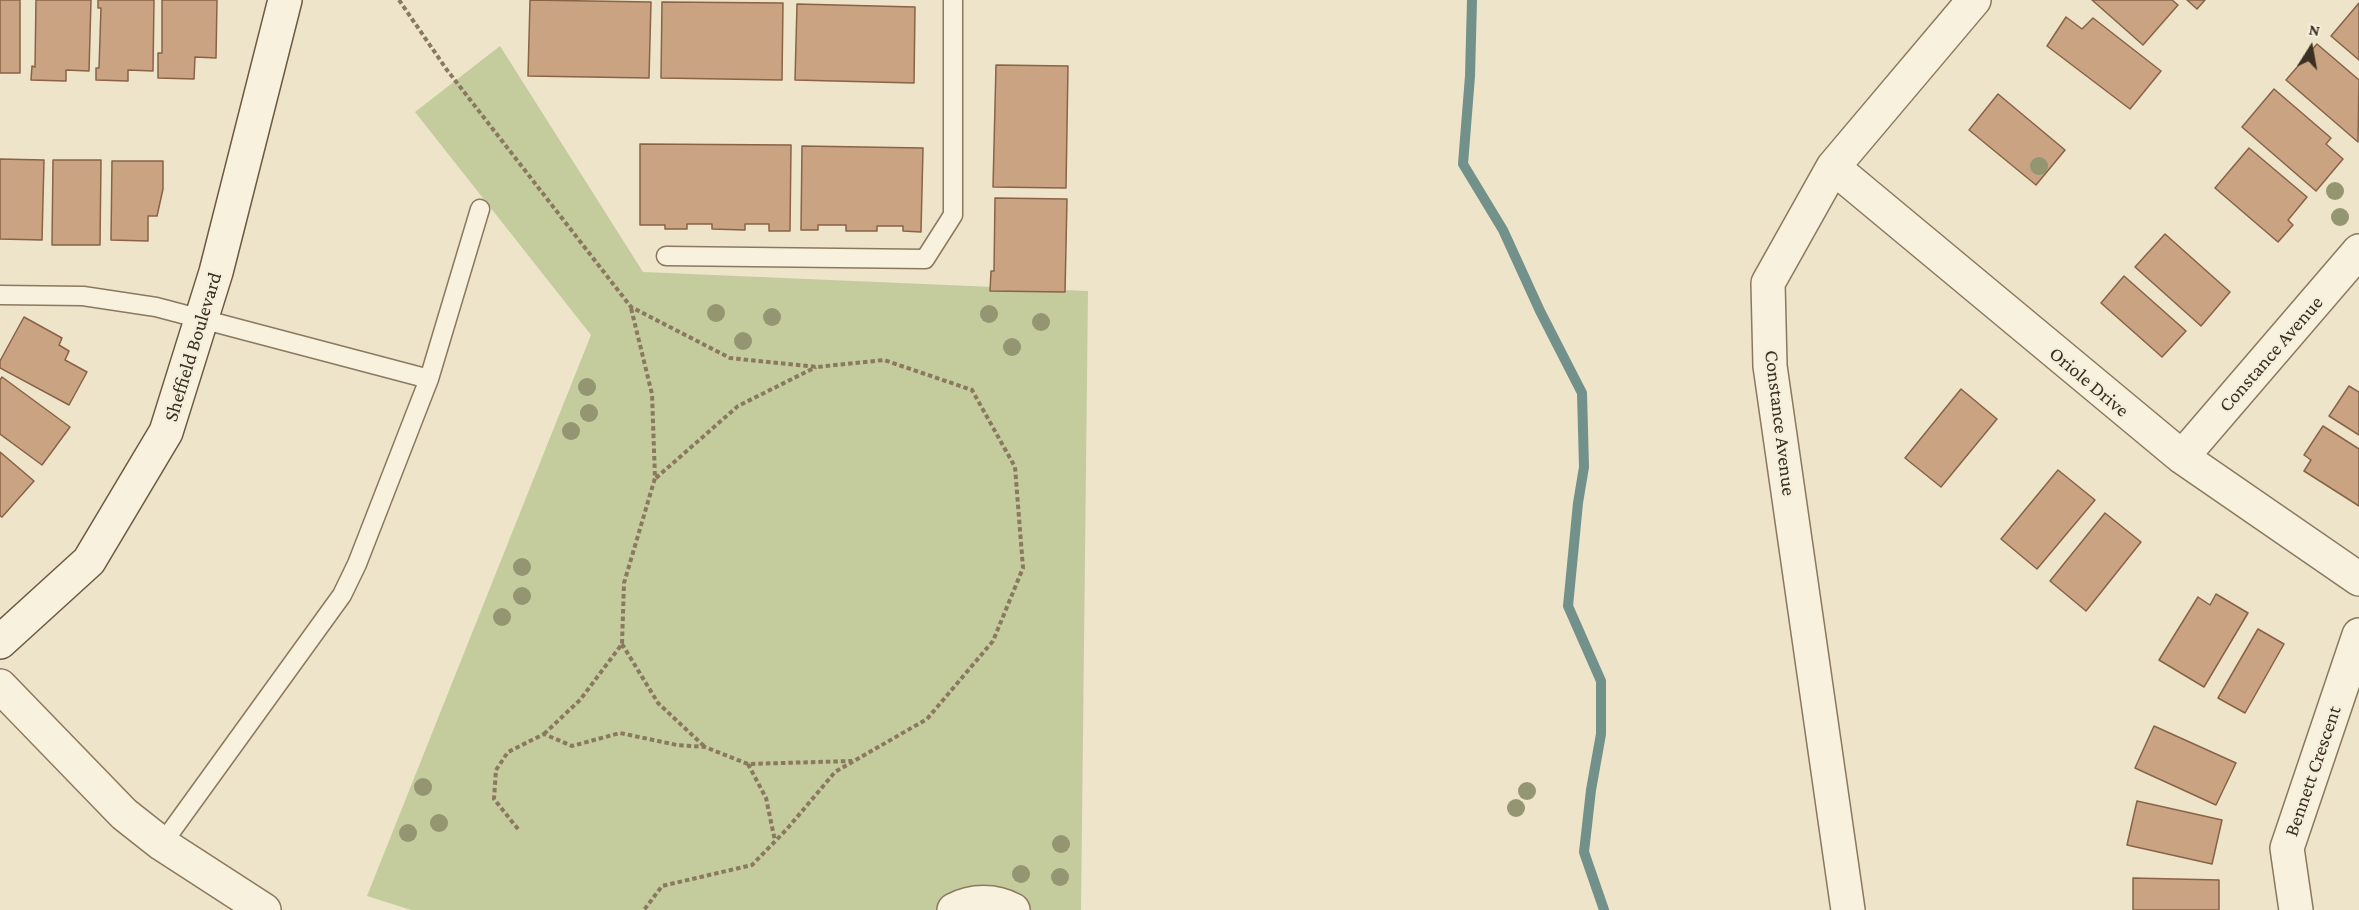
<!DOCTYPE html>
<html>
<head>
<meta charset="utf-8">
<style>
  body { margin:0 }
  #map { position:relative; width:2359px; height:910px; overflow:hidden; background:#ede4ca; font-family:"Crimson Pro",serif }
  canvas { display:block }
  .north { position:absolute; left:2281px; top:18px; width:60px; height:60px; -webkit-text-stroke:4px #f5eeda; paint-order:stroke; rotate:11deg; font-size:16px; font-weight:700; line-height:24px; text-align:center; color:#3b2f22 }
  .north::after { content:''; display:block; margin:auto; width:21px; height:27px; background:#3b2f22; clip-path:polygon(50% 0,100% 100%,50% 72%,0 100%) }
</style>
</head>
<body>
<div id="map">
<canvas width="2359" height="910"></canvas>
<div class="north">N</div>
</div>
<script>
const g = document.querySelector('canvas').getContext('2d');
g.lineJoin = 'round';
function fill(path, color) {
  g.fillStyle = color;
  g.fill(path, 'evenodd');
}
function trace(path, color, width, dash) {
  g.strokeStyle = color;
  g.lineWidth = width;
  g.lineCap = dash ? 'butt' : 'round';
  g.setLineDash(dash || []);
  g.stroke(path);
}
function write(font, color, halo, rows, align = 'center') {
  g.font = font + ' "Crimson Pro",serif';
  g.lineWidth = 4.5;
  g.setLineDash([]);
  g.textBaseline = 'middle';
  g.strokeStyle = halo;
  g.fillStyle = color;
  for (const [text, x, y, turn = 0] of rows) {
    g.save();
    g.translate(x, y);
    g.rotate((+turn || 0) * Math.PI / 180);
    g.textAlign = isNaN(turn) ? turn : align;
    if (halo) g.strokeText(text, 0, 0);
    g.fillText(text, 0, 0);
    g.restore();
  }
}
const green = new Path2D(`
  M500 46 643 272 1088 291 1081 910H411L367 896 591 335 415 112Z`);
const stream = new Path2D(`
  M1472 0 1470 76 1463 164 1503 230 1540 311 1582 393 1584 467 1578 503 1568 606 1601 681V734L1591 790 1584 852 1604 910`);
const building = new Path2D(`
  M0 0H20V73H0Z
  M36 0H91L89 71 66 70V81L31 80 32 66 35 67Z
  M98 0H154L153 71 128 70V81L96 80V68H99L101 8H98Z
  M162 0H217L216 58 195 57 194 79 158 78V53H162Z
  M530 0 651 2 649 78 528 76Z
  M2092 0H2172L2178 5 2143 45Z
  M2187 0H2205L2197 9Z
  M662 2 783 3 782 80 661 78Z
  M2359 3V60L2331 36Z
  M797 4 915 7 914 83 795 80Z
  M2066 17 2082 29 2093 18 2161 71 2130 109 2047 46Z
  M2317 44 2359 80 2358 142 2286 80Z
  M996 65 1068 66 1066 188 993 187Z
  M2274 89 2331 138 2326 144 2343 159 2316 191 2242 127Z
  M1998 94 2065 150 2036 185 1969 130Z
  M640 144 791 145 790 231H769V224H745V230L712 229V224H687V229H665V225H640Z
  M802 146 923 148 921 232 903 231V226H877V231H846V225H818V230H801Z
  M2249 148 2307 197 2288 220 2293 225 2278 242 2215 188Z
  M0 159 44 160 42 240 0 239Z
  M53 160H101L100 245H52Z
  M112 161H163V189L157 216H148V241L111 240Z
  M995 198 1067 199 1065 292 990 291 991 271H994Z
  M2165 234 2230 292 2201 326 2135 267Z
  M2124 276 2186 331 2162 357 2101 303Z
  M24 317 62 338 59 345 69 351 65 360 87 372 69 405 0 368V361Z
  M2 377 70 427 42 465 0 434V380Z
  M2349 386 2359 392V435L2329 416Z
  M1961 389 1997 419 1941 487 1905 458Z
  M2323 426 2359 449V506L2304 471 2311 460 2304 455Z
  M0 452 34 481 2 517 0 516Z
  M2058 470 2095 500 2037 569 2001 539Z
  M2105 513 2141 542 2086 611 2050 581Z
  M2216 594 2248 613 2204 687 2159 660 2198 597 2210 605Z
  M2258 629 2284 644 2245 713 2218 698Z
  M2154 726 2236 763 2216 805 2135 768Z
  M2137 801 2222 820 2212 864 2127 845Z
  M2133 878 2219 880V910H2133Z`);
const path = new Path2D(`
  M399 0 447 70 631 307 730 358 817 367 884 360 972 390 1015 467 1023 568 993 641 927 719 835 772 787 829 752 865 662 886 644 910
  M656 478 738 406 816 367
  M622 644 658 703 705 747
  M544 734 580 700 622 644 624 583 655 478 652 394 631 308
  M748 764 766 798 775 841
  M518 829 494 799 496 770 508 752 544 734 572 746 620 733 677 745 705 747 748 764 852 761`);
const lane = new Path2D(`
  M666 256 925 259 953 215V0
  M0 295 83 296 156 307 429 379
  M162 844 342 595 357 564 429 379 480 209`);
const street = new Path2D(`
  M1833 167 2182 457 2359 579
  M2182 457 2359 251
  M0 686 124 814 162 844 264 910
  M954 910C972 900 995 900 1013 910
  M1848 910 1770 366 1768 283 1833 167 1974 0
  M2296 910 2287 848 2359 635`);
const secondary = new Path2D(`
  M0 642 89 561 166 432 216 272 285 0`);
const trees = [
  [2039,166],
  [2335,191],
  [2340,217],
  [716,313],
  [989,314],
  [772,317],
  [1041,322],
  [743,341],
  [1012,347],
  [587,387],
  [589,413],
  [571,431],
  [522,567],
  [522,596],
  [502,617],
  [423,787],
  [1527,791],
  [1516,808],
  [439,823],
  [408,833],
  [1061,844],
  [1021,874],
  [1060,877]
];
const streetNames = [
  ["Sheffield Boulevard",193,347,-73],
  ["Constance Avenue",2271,354,-49],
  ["Oriole Drive",2089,382,40],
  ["Constance Avenue",1780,423,83],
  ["Bennett Crescent",2313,771,-71]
];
fill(green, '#c4cc9e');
trace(stream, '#71918a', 10);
fill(building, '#caa382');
trace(building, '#886346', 1.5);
trace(lane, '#8a785f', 21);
trace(street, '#8a785f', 36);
trace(secondary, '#6c5942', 36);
trace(path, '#8a785f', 4, [4.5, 3]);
trace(lane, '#f8f1de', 18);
trace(street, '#f8f1de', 33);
trace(secondary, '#f8f1de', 33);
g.fillStyle = '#939671';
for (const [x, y] of trees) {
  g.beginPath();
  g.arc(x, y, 9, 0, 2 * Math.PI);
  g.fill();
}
write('20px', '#3b2f22', '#f5eeda', streetNames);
</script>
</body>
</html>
